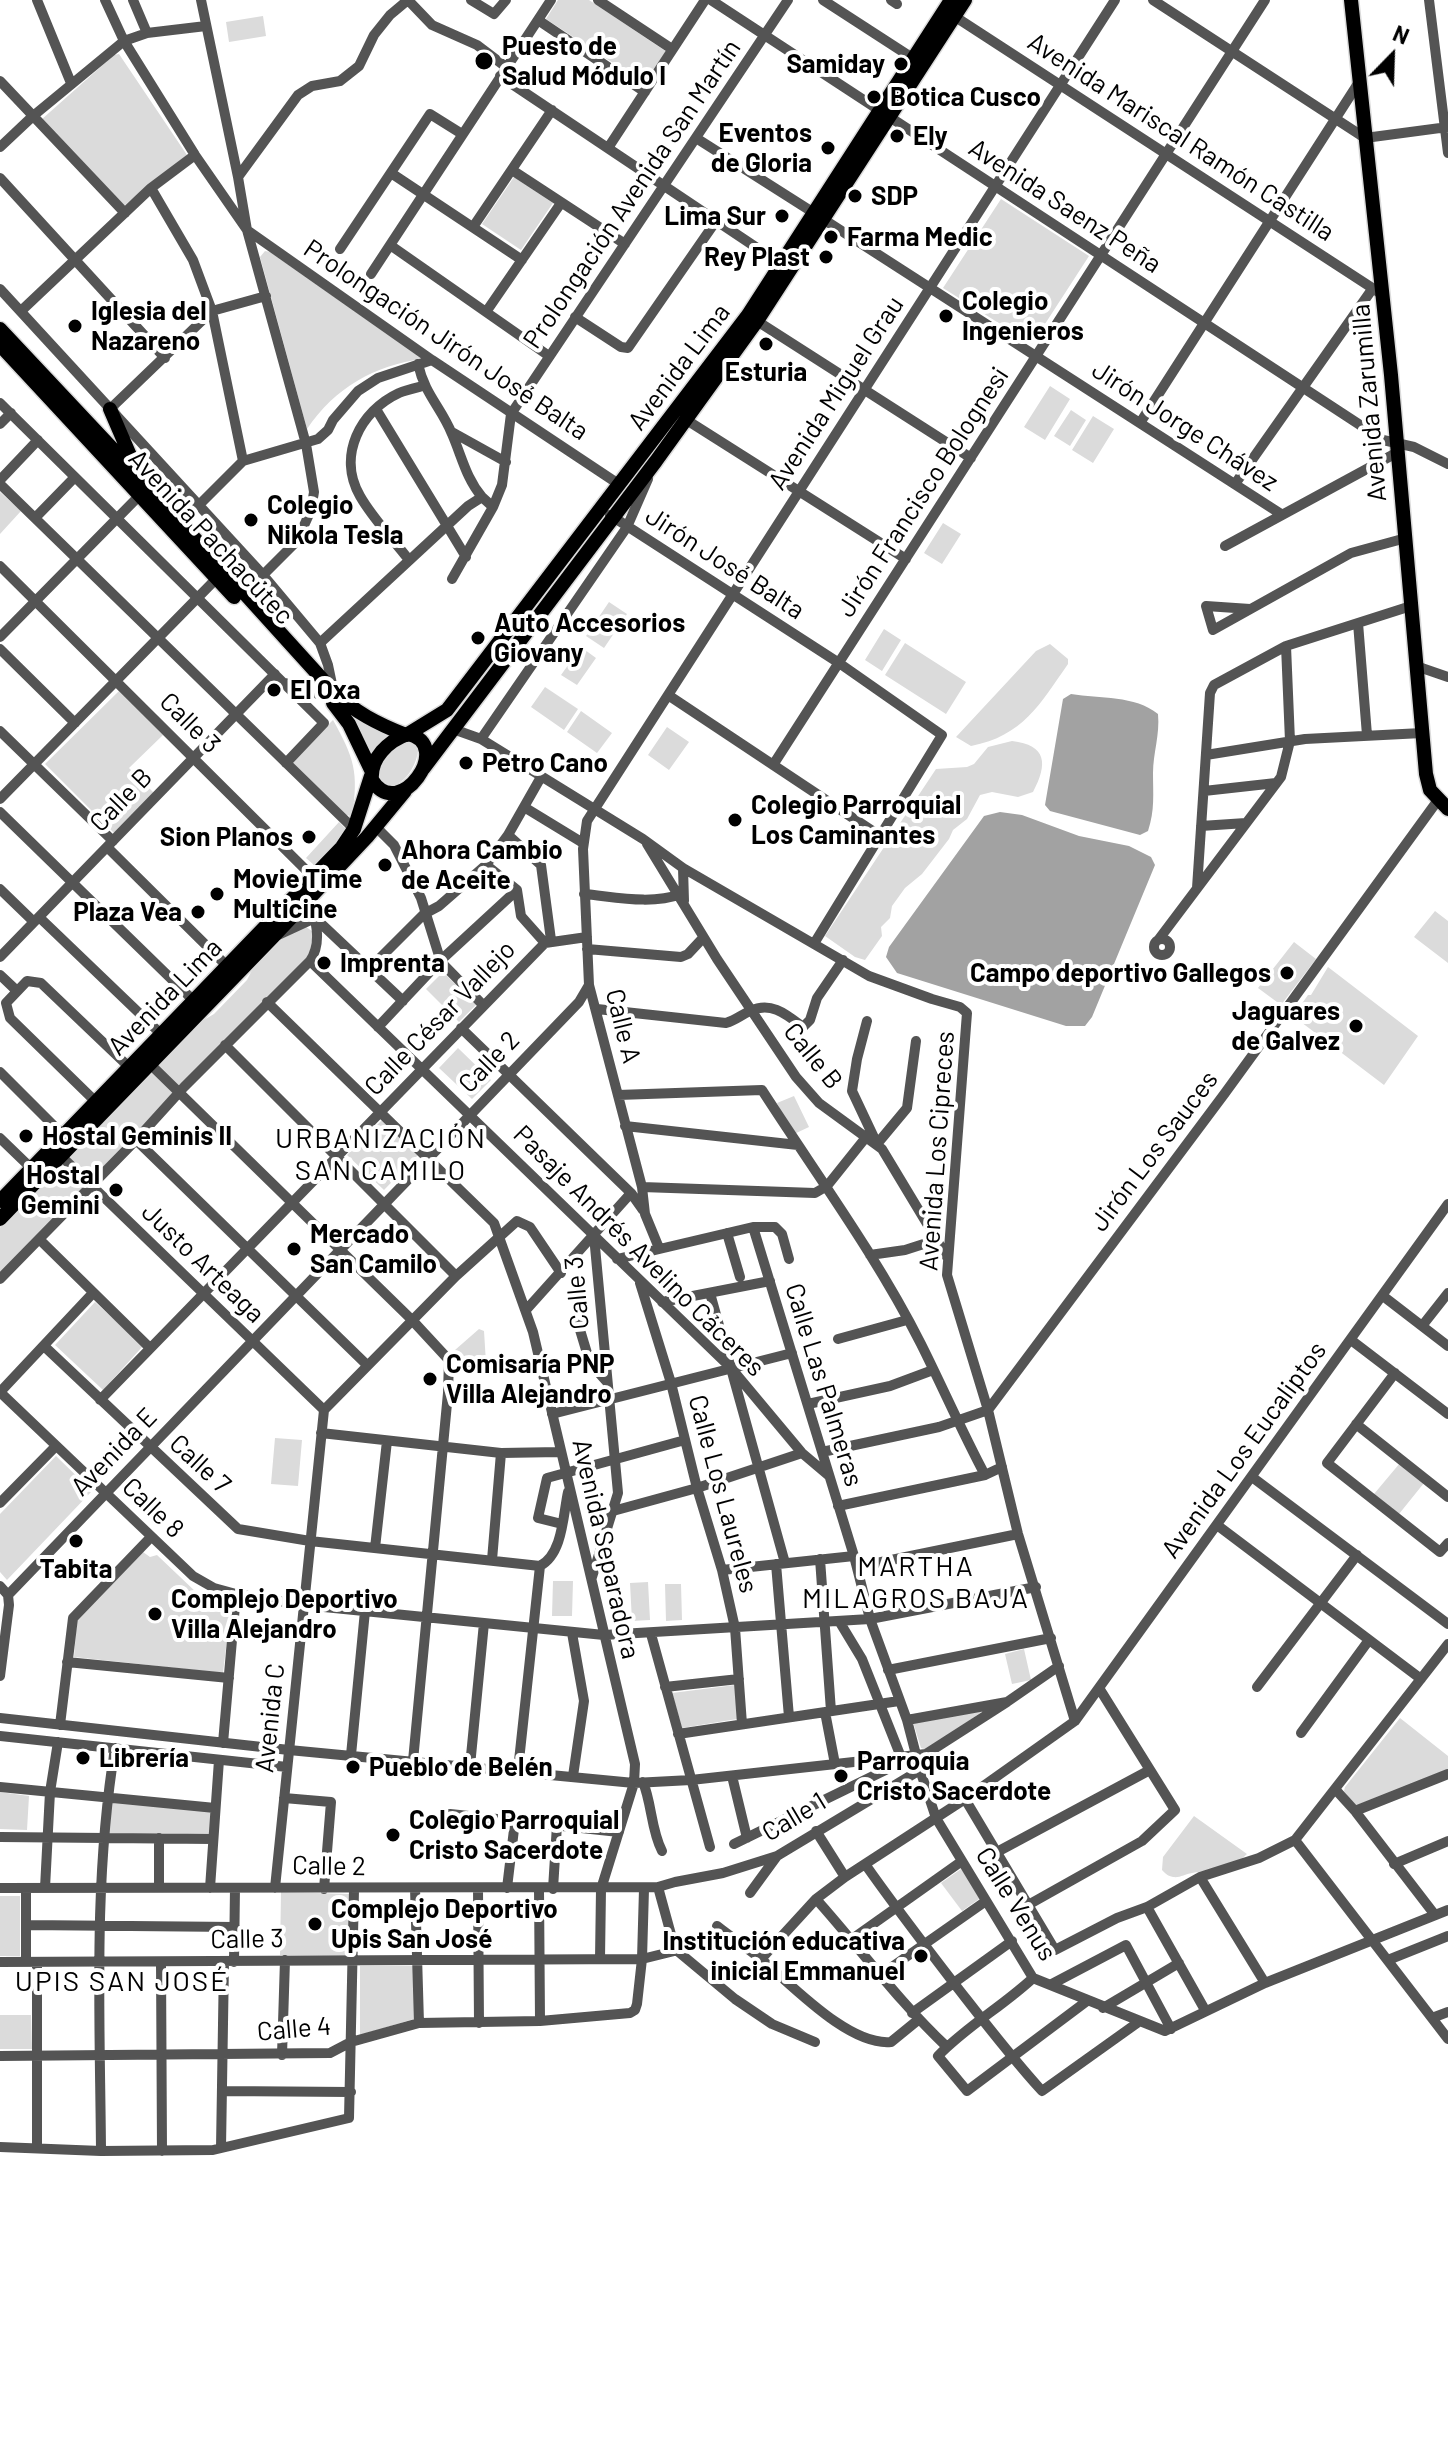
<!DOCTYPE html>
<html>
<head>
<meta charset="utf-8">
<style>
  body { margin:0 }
  #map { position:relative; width:1448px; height:2464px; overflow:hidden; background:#fff; font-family:Barlow,sans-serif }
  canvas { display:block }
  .north { position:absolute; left:1352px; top:16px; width:80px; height:80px; -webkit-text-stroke:6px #fff; paint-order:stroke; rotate:23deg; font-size:22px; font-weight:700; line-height:32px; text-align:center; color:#000 }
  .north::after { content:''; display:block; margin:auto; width:28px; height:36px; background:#000; clip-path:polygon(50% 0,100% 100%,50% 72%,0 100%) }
</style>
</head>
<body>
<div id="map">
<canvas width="1448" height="2464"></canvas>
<div class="north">N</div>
</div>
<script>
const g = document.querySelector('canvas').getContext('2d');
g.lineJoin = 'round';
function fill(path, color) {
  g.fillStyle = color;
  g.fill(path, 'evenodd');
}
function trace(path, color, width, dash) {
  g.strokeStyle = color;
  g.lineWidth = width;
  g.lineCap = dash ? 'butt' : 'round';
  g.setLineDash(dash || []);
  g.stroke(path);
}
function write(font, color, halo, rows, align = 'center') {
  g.font = font + ' Barlow,sans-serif';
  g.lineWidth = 8;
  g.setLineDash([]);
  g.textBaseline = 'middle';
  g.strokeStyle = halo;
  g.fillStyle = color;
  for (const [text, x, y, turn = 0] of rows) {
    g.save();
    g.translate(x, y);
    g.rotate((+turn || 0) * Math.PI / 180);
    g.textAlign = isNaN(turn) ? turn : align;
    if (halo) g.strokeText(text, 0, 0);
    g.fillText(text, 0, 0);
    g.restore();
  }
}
const green = new Path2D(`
  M558 0H589L667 52 645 84 546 19Z
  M263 16 266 36 229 42 226 22Z
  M119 54 187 155 125 205 120 206 41 120 114 55Z
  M514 177 553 203 521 250 482 224Z
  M1001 199 1089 256 1032 344 943 288Z
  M265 251 270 252 423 359C374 365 335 388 307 429L260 257Z
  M1050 386 1070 399 1045 440 1024 427Z
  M1071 410 1086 420 1070 446 1054 436Z
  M1093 416 1114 429 1093 463 1072 450Z
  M0 492 21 511 0 534Z
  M943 523 961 534 942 564 924 553Z
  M609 602 627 614 604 648 586 636Z
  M884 629 901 640 882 671 865 660Z
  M905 643 966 682 946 714 885 675Z
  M1050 644 1068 659V664C1040 704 1023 736 971 746L956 737 1036 651Z
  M581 647 596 658 577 685 561 675Z
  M545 687 578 709 564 730 531 707Z
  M119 691 163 735 129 768 156 795 116 835 45 764Z
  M338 701 391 734 371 756Z
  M581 711 612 733 597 753 567 732Z
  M333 720C354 758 359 772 352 816L345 815 291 762Z
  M667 727 689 742 669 770 648 755Z
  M410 741 418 748C418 764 405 786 387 787L379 779C380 760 392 745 410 741Z
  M1012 741C1047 745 1048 764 1033 792L1018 797 992 792 980 795 967 819 953 830 949 839 922 874 905 888 892 906 890 918 881 927 882 936 865 960 855 957 825 936 936 769 967 767 974 764 988 747Z
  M339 822 347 830 314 865 306 858Z
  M1435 911 1448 921V963L1414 937Z
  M305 926 313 932 310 956 179 1087 159 1069V1063L197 1024 214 1014 247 980 255 964 276 942Z
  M1294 942 1316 959 1281 1005 1258 988Z
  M1328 967 1418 1036 1384 1085 1293 1016 1308 995H1311Z
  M443 972 476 1005 459 1022 426 989Z
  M458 1048 491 1080 472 1099 439 1068Z
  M149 1073H154L172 1090V1096L94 1176H89L70 1159V1153Z
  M794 1096 809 1127 792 1135 777 1103Z
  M383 1119 419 1154 384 1190 347 1155Z
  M60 1166H66L83 1184V1188L0 1274V1228Z
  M95 1302 143 1346 103 1390 55 1345Z
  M479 1329 484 1331 486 1363 457 1361 455 1350Z
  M275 1438 302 1440 298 1486 271 1484Z
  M56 1456 92 1491 7 1580 0 1572V1514Z
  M1400 1463 1424 1483 1399 1514 1374 1494Z
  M143 1552 150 1557 157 1555 197 1593 211 1601 231 1605 223 1673 74 1657 77 1620Z
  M553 1581H573L572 1616H552Z
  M648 1582 650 1620 632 1621 630 1583Z
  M665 1584H681L682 1620 666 1621Z
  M1024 1649 1031 1680 1012 1684 1005 1654Z
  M735 1685 737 1719 682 1728 672 1693Z
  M981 1711H983L927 1750 921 1748 913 1722Z
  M1400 1718 1448 1756V1770L1355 1806 1344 1791 1345 1787Z
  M0 1792 29 1796 27 1830 0 1829Z
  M112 1802 213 1811 209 1835 109 1834Z
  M1194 1816 1247 1854C1230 1871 1213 1869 1192 1873 1185 1874 1180 1878 1173 1877 1168 1876 1166 1874 1162 1870L1163 1857Z
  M961 1869 982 1897 962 1911 941 1883Z
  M281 1892 350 1894V1956L280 1955Z
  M0 1896H20V1956H0Z
  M360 1966H414V2019L360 2035Z
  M0 2015H31L32 2049H0Z`);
const water = new Path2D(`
  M1071 694C1100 699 1135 695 1158 714 1160 735 1153 753 1153 773 1153 794 1155 810 1148 831L1140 835 1050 811 1045 805 1063 699Z
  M1000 812 1022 815 1079 836 1129 846 1151 857 1155 865 1092 1017 1085 1026H1066L897 973 886 957 889 947 984 816Z`);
const minor = new Path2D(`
  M37 0 71 83
  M105 0 124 41 195 155 247 230 432 360 620 485
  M133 0 147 33
  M201 0 238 177 247 230 306 444 314 492 311 510 297 541 263 575
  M408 0 432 25 477 45 506 67
  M471 0 494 14 506 0
  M598 0 672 49
  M711 0 1383 440 1414 447 1448 464
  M823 0 914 59
  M891 0 897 4
  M1153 0 1365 138 1448 127
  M1429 0 1448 153
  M954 16 1383 295
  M538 20 645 92
  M500 76 781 264
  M0 81 125 213
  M696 138 814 213
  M0 147 33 116 124 41 147 33 206 26
  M608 148 705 0
  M512 170 625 244
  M391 173 522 260
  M238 177 298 95 312 86 340 81 359 66 374 35 390 15 408 0
  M0 178 165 358
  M151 188 193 260 212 311 243 461
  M823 219 1281 514
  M473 227 552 110
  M390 245 549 356
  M340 249 430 114 462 134
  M371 274 551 0
  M0 289 263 575 320 643 328 665 333 689
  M21 311 151 188 195 155
  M486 312 561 203
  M575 317 621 347 628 348 716 221
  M757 321 971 458
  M418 364C425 395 441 407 452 434 462 457 466 478 482 497
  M0 403 324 723 286 763
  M110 409 212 311 266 296
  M376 409 466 557
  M685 419 906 559
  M1140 423 1359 82
  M0 424 11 413
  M452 432 506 462
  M0 480 38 440
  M0 484 354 829
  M1235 484 1373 288
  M199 505 243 461 318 439 328 430 333 420 358 391 378 378 432 360
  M610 515 839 663 942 735 815 942
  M35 518 75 477
  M1225 546 1398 452
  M409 560C393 539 373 519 360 496 337 456 360 411 399 393 406 390 415 388 423 386
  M0 566 314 878
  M452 579 493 507 502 485 511 414 788 0
  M1250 609 1206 606 1213 630 1351 553 1406 538
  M1358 623 1367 735
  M0 637 140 495
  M320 643 468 506 482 497 493 507
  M0 649 75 723
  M1416 666 1448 677
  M285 683 327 697
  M668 695 880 836
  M453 729 481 739 643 839 683 868 869 976 932 999 960 1007 967 1013 947 1275 988 1410 1018 1534 1075 1721
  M0 731 113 841
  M481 739 627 527 648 479
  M1206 755 1305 739 1422 733
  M773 765 1265 0
  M1204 791 1276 783
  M0 799 217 578
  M524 807 583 843
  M0 812 194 1001
  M1201 826 1246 823
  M376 827 394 845 421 898 441 962 483 1005
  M508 835 541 865 551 940
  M647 844 717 959 796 1077 819 1103 882 1149 947 1257
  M107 847 228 967
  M486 865 517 890 521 916 545 943
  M683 868 684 901
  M1197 888 1210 693 1214 685 1286 646 1411 606
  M0 889 34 922
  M584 894C616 897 651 905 681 894
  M39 917 161 1034
  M315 918 403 1001
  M276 936 315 918
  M1154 947a8 8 0 1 1 16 0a8 8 0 1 1-16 0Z
  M1159 939 1281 777 1290 741 1286 646
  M587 949 681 957 688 954 703 938
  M0 957 275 674
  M310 961 731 1368 802 1453 828 1475
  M369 969 424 914 439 906 486 865 508 835 541 777
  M0 975 17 991
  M267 1002 494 1223 533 1332 635 1764 634 1783 601 1889 600 1959
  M597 1009 726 1023C736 1020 741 1015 750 1011 771 1001 786 1014 803 1027L810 1020 817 998 843 960
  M867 1021 857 1059 852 1091 877 1144 907 1108 916 1041
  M378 1027 440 961 517 890
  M461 1028 631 1193 643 1210
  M225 1045 456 1276
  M150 1064 412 1320 449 1360 448 1393 413 1761
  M0 1072 63 1135
  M618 1095 762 1090C816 1174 876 1255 921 1344 943 1388 962 1432 985 1475
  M96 1102 10 1018 6 1003 27 981 41 983 129 1067
  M625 1126 798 1145
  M0 1138 31 1168
  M136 1140 367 1365
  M58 1153 324 1410
  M642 1187 815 1193 827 1186 867 1136
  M727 1233 740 1277
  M39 1239 150 1348
  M659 1248 645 1214 642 1187 589 985 583 849 587 821 1115 0
  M870 1255 905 1250 936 1240
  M617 1259 753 1227H775L782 1234 789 1259
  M0 1279 136 1140 184 1087 310 961C323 942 315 919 310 898
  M640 1283 671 1383 697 1488 722 1570 735 1628 742 1724
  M710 1293 785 1563
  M1383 1296 1448 1346
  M662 1302 770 1281
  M526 1310 631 1193
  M577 1320 590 1363 607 1382
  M1422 1326 1448 1293
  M838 1339 907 1320
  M1351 1340 1448 1414
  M44 1346 238 1529 310 1541 540 1566
  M449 1365 494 1367
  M1395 1373 1327 1463 1440 1552 1448 1543
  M0 1392 193 1576 214 1588 236 1594 304 1605 604 1635 870 1619 1036 1587
  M0 1392 93 1293
  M100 1400 545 943 587 937
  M808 1404 890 1386 933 1370
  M324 1410 456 1276 517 1221 530 1227 561 1273
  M552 1414 792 1353
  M1356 1424 1448 1497
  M321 1433 501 1453 560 1452
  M822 1452 939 1427 988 1410 1225 1093 1438 800
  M1252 1477 1448 1624
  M0 1503 56 1446
  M838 1506 985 1475 1002 1467
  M613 1511 697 1488 802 1453
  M562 1524 538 1518 547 1478 685 1440
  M1217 1525 1421 1679
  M375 1548 387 1441
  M820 1559 831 1711
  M492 1560 501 1453
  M776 1564 789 1717
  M540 1566C563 1554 563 1515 568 1492
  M857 1567 1018 1534
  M722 1570 854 1556
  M592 1577 618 1493 594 1236
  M0 1586 8 1595 9 1605 0 1676
  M8 1595 579 1002 589 985
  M839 1621 862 1659 901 1757
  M572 1633 584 1701 573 1776
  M651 1634 710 1847
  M67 1662 229 1678
  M888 1670 1051 1638
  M665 1687 739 1679
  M1257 1687 1357 1555
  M825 1712 835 1764
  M0 1718 289 1750 634 1783 691 1780 926 1754 1007 1702
  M907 1720 1007 1702 1059 1666
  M60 1725 73 1618 151 1537
  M1301 1733 1369 1640
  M678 1734 899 1701
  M0 1736 287 1767
  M223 1743 236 1594
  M351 1755 365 1611
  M470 1766 484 1623
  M518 1770 540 1566
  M920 1770 936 1818 1033 1978 1165 2031 1265 1983 1448 1910
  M732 1776 747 1838
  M643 1782C652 1804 651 1830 662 1851
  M0 1787 215 1808
  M1335 1789 1355 1811 1435 1915
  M284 1798 331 1802 324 1889
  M965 1799 1055 1950 1117 1918 1147 1907 1200 1877 1259 1858 1295 1840 1448 1644
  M1355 1811 1448 1774
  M450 1814 619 1832
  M816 1831 845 1877
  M0 1837 213 1839
  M159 1838V1888
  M1295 1840 1448 2039
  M734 1844 910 1758
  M997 1852 1148 1771
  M865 1864C893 1904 923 1943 953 1982 982 2019 1010 2056 1042 2091L1140 2021
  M1394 1864 1448 1841
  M1200 1877 1265 1983
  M658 1887 675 1949 735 1999 772 2024 815 2042
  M0 1888 658 1887 675 1882 723 1873 777 1856 920 1770 907 1720 870 1619 854 1556 753 1227
  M26 1888V1962
  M45 1888 50 1792 58 1742
  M210 1888 219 1760
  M275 1888 324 1410
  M415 1888 419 2023
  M478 1888 479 2023
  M507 1888 515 1821
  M539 1889 540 2021
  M553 1889 557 1825
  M750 1893 777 1856
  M816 1899C860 1948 898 2001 947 2047
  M1028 1905 1142 1841 1175 1810 1099 1688
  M1147 1907 1205 2010
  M26 1925 235 1927
  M717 1926C732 1938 748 1948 762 1960 793 1986 849 2046 891 2042L918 2020
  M852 1939 962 1861
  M761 1959 816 1899 845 1877 965 1799 1075 1721 1448 1204
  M1388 1960 1448 1936
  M0 1962 642 1959 731 1937
  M161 1962 162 2151
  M234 1962 235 1888
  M879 1976 986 1901
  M1033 1978C1003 2006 967 2026 938 2056L967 2091 1087 2001
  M1050 1985 1126 1945 1171 2029
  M1103 2008 1179 1963
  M912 2013 1012 1941
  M1432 2018 1448 2012
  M282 2055 285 1960
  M0 2056 330 2053 351 2042 419 2023 540 2021 630 2013 635 2010 637 2004 642 1959 644 1889
  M222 2091 351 2092
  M0 2147 101 2151 213 2150 349 2118 354 1890
  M37 2148V1962
  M221 2148 224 1962
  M101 2151C100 2018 93 1881 115 1748`);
const major = new Path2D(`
  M1351 0 1391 375 1426 774 1430 790 1448 809
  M0 329 140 478 333 691C354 712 378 724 406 735
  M0 345 234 597
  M110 409 135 467
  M333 703 349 724 372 772
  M408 734 447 710 748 315 951 0
  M408 734C455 744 399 824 372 780 370 758 388 741 408 734Z
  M423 769 656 461 757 321 965 0
  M0 1201 342 847 354 829 371 776
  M0 1219 273 937 367 837 405 791`);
const markers = [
  [484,61,10,"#000"],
  [901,64,8,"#000"],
  [874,97,8,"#000"],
  [897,136,8,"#000"],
  [828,148,8,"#000"],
  [855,196,8,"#000"],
  [782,216,8,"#000"],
  [831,237,8,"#000"],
  [826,257,8,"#000"],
  [946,316,8,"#000"],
  [75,326,8,"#000"],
  [766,344,8,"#000"],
  [251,520,8,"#000"],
  [478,638,8,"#000"],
  [274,690,8,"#000"],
  [466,763,8,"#000"],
  [735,820,8,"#000"],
  [309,837,8,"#000"],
  [385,865,8,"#000"],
  [217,894,8,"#000"],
  [198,912,8,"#000"],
  [324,963,8,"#000"],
  [1287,973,8,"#000"],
  [1356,1026,8,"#000"],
  [26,1136,8,"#000"],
  [116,1190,8,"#000"],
  [294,1249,8,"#000"],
  [430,1379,8,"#000"],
  [76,1541,8,"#000"],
  [155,1614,8,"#000"],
  [83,1758,8,"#000"],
  [353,1767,8,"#000"],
  [841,1776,8,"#000"],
  [393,1835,8,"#000"],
  [315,1924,8,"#000"],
  [921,1956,8,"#000"]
];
const poiNames = [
  ["Puesto de",502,46],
  ["Salud Módulo I",502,76],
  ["Samiday",885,64,"right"],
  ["Botica Cusco",890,97],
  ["Eventos",812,133,"right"],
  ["de Gloria",812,163,"right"],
  ["Ely",913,136],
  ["SDP",871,196],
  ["Lima Sur",766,216,"right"],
  ["Farma Medic",847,237],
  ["Rey Plast",810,257,"right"],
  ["Colegio",962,301],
  ["Ingenieros",962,331],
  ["Iglesia del",91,311],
  ["Nazareno",91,341],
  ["Esturia",766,372,"center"],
  ["Colegio",267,505],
  ["Nikola Tesla",267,535],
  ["Auto Accesorios",494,623],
  ["Giovany",494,653],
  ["El Oxa",290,690],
  ["Petro Cano",482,763],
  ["Colegio Parroquial",751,805],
  ["Los Caminantes",751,835],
  ["Sion Planos",293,837,"right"],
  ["Ahora Cambio",401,850],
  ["de Aceite",401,880],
  ["Movie Time",233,879],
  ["Multicine",233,909],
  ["Plaza Vea",182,912,"right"],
  ["Imprenta",340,963],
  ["Campo deportivo Gallegos",1271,973,"right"],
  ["Jaguares",1340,1011,"right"],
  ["de Galvez",1340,1041,"right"],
  ["Hostal Geminis II",42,1136],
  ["Hostal",100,1175,"right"],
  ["Gemini",100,1205,"right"],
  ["Mercado",310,1234],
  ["San Camilo",310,1264],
  ["Comisaría PNP",446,1364],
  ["Villa Alejandro",446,1394],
  ["Tabita",76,1569,"center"],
  ["Complejo Deportivo",171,1599],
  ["Villa Alejandro",171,1629],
  ["Librería",99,1758],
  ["Parroquia",857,1761],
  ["Cristo Sacerdote",857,1791],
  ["Pueblo de Belén",369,1767],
  ["Colegio Parroquial",409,1820],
  ["Cristo Sacerdote",409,1850],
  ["Complejo Deportivo",331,1909],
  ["Upis San José",331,1939],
  ["Institución educativa",905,1941,"right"],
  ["inicial Emmanuel",905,1971,"right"]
];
const streetNames = [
  ["Avenida Mariscal Ramón Castilla",1181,137,33],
  ["Prolongación Avenida San Martín",632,194,-56],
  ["Avenida Saenz Peña",1065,206,33],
  ["Prolongación Jirón José Balta",446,340,34],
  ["Avenida Lima",679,367,-53],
  ["Avenida Miguel Grau",836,393,-57],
  ["Avenida Zarumilla",1369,403,-95],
  ["Jirón Jorge Chávez",1185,426,33],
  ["Jirón Francisco Bolognesi",923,492,-57],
  ["Avenida Pachacútec",211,537,47],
  ["Jirón José Balta",725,563,33],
  ["Calle 3",190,723,45],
  ["Calle B",121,800,-46],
  ["Avenida Lima",165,997,-46],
  ["Calle César Vallejo",440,1018,-46],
  ["Calle A",623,1026,76],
  ["Calle B",813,1056,51],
  ["Calle 2",489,1062,-46],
  ["Avenida Los Cipreces",937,1151,-86],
  ["Jirón Los Sauces",1154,1151,-53],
  ["Pasaje Andrés Avelino Cáceres",639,1251,45],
  ["Justo Arteaga",203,1263,44],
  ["Calle 3",577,1293,-95],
  ["Calle Las Palmeras",824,1385,73],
  ["Avenida Los Eucaliptos",1244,1450,-54],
  ["Avenida E",114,1452,-46],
  ["Calle 7",200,1464,43],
  ["Calle Los Laureles",723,1494,75],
  ["Calle 8",153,1508,44],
  ["Avenida Separadora",606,1549,77],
  ["Avenida C",270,1718,-84],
  ["Calle 1",794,1817,-31],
  ["Calle 2",329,1866,1],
  ["Calle Venus",1016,1904,58],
  ["Calle 3",247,1939,-1],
  ["Calle 4",294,2029,-5]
];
const neighbourhoodNames = [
  ["URBANIZACIÓN",381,1139],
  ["SAN CAMILO",381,1171],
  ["MARTHA",916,1567],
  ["MILAGROS BAJA",916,1599],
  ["UPIS SAN JOSÉ",122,1982]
];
fill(green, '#dbdbdb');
fill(water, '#a2a2a2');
trace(major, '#dbdbdb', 17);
trace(minor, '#545454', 10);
trace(major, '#000', 14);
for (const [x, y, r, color] of markers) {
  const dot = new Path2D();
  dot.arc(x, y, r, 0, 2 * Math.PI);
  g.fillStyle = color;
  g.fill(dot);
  trace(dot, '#fff', 3);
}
write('bold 26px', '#000', '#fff', poiNames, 'left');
write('26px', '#000', '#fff', streetNames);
g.letterSpacing = '2px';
write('28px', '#000', '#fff', neighbourhoodNames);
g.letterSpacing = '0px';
</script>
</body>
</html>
